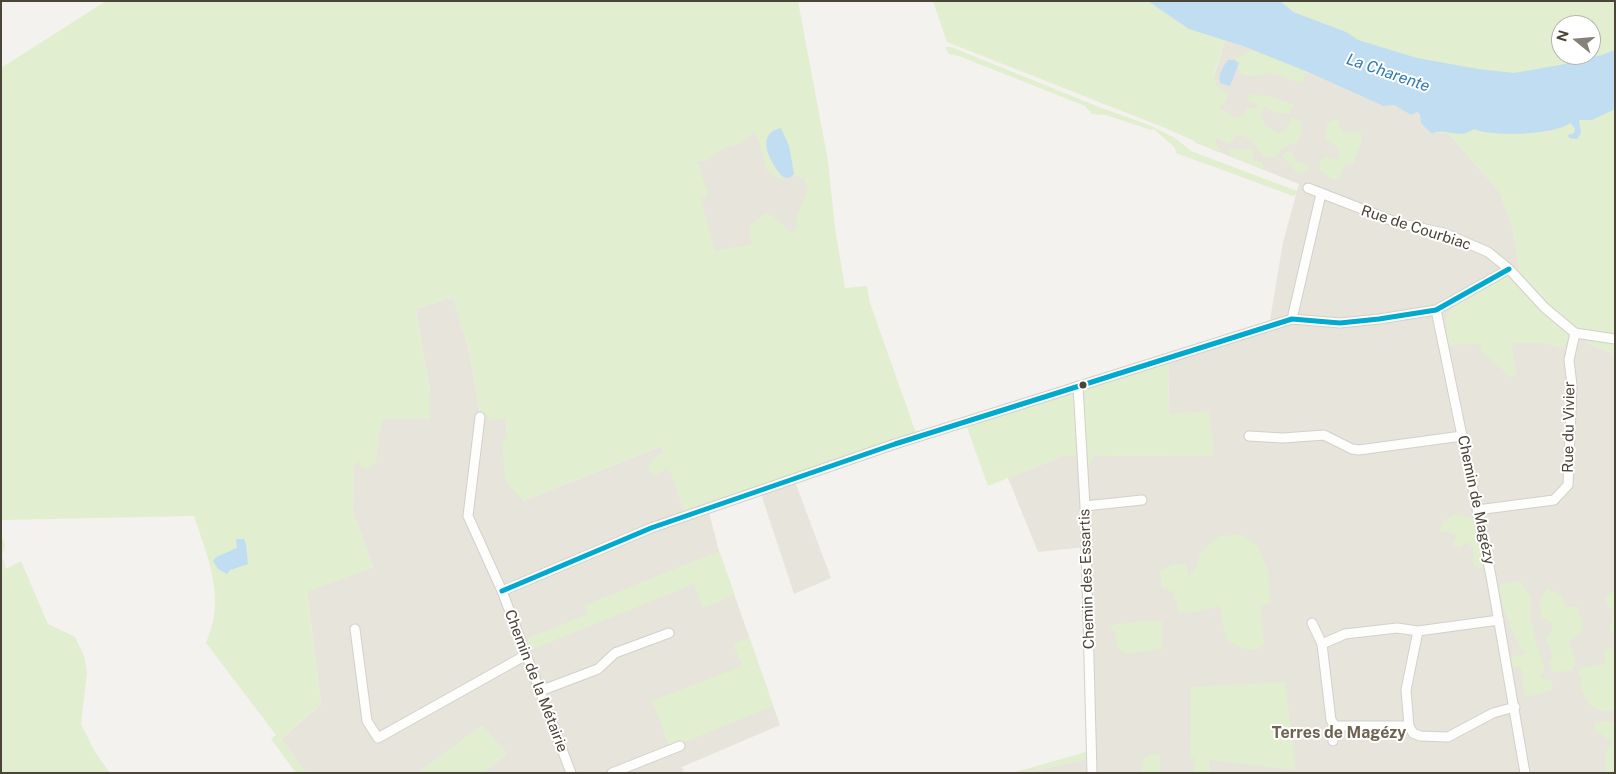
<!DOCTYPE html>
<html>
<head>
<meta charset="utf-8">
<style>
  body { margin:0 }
  #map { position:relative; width:1616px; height:774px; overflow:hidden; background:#f4f2ee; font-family:"Public Sans",sans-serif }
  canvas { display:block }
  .frame { position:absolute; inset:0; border:2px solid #4b4439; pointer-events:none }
  .north { position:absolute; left:1551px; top:15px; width:50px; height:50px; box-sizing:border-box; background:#fff; border:1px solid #b7b4b0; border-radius:50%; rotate:287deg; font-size:14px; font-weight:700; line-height:20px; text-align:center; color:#4b4439 }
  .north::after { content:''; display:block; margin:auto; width:18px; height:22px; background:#868178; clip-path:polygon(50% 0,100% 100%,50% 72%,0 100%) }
</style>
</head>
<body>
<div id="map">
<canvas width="1616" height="774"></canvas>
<div class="frame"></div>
<div class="north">N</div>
</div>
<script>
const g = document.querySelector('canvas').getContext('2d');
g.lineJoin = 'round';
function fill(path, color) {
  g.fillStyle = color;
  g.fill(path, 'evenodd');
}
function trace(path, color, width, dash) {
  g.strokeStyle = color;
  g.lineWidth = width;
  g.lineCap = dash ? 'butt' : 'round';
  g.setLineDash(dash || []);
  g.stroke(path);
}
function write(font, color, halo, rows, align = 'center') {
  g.font = font + ' "Public Sans",sans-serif';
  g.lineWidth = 4;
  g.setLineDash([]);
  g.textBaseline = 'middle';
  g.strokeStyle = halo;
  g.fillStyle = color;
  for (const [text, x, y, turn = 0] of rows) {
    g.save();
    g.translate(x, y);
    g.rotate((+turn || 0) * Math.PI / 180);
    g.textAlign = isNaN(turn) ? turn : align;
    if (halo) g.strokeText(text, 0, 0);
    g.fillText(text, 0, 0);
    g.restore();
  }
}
const residential = new Path2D(`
  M1225 40 1243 46 1308 72 1383 106 1394 105 1411 115 1417 112 1420 114 1432 134 1435 132 1448 133 1500 192 1513 229 1519 267 1451 310 1591 336 1585 342 1615 354V773H1092L1086 547 1038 552 1008 478 1063 456 1214 455 1169 414 1168 358 1269 326 1283 242 1299 184 1194 142Z
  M785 121 835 228 714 252 689 154Z
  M453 297 470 354 480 413 505 418 508 440 523 501 662 446 686 516 708 509 719 551 780 725 682 767 684 773H482L507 754 482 726 418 773H306L281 739 321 704 307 591 373 567 353 511 355 419H430V392L416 309Z
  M794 479 831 578 794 594 760 491Z
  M1086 759 1087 773H1026Z`);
const green = new Path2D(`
  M106 1H798L828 161 835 228 845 288 867 286 870 303 916 433 686 516 672 475 667 468 655 476 648 469C650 460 657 456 664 452L662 446 523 501 505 480 502 442 508 439 505 419 491 420 480 413 470 354 453 297 416 309 430 393V419H382L376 462 368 469 362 468 358 461 354 466 353 511 373 567 307 592 321 704 281 739 306 773H296L271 739 276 735 206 643C209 634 213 625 214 616 219 582 205 549 194 516L1 520V68ZM781 129 795 176 805 180 808 189 797 216 796 230 791 232 773 216 765 213 750 226V239L752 244 715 251 700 197 704 199 708 193 697 161H707L714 155 725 148 740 144 754 132 759 142 767 171 780 180 783 177 774 167 767 137 773 130Z
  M933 1H1615V354L1585 342 1590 336 1575 333 1568 336 1570 341 1560 348 1545 343H1512L1516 376 1508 377 1500 367 1480 351 1481 344 1447 345 1446 317 1451 310 1519 267 1513 229 1500 192 1448 133 1435 132 1432 134 1421 123 1420 114 1416 112 1411 115 1394 105 1383 106 1308 72 1304 74V81L1300 83C1292 81 1282 75 1274 74 1261 72 1248 83 1237 69L1238 63 1234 60 1252 49 1225 40 1214 74 1217 86 1228 93 1226 102 1219 107 1234 117 1243 116 1247 108H1257L1258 104 1247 101 1249 94 1272 97 1294 105 1289 114 1273 112 1265 107 1261 114 1264 124 1279 134 1285 131 1291 118 1302 121 1301 135 1297 143 1286 146 1273 158 1263 156C1254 144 1253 137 1236 135L1229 144 1216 138V145L1222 149 1219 152 1165 128 947 42ZM1561 25H1591V55H1561Z
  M945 47H951L1099 107 1149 125 1175 138 1191 151 1297 191 1296 194 1293 196 1176 153 1175 148 1154 129 1151 130 1106 115 1092 114 1085 106 959 56 949 54Z
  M1338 119 1341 129 1343 133 1352 131 1361 133 1362 141 1353 164 1345 165 1339 179H1332L1319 170 1321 159 1327 157 1338 160V148L1325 138 1327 123Z
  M1249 148 1254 150 1252 160 1262 162 1264 166 1261 169 1232 157 1226 149 1244 150Z
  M1285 152H1292L1296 161 1308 165 1309 170 1298 174 1282 156Z
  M1168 358 1169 414 1209 411 1214 455 1094 456 1089 466 1083 467 1082 456H1063L988 486 965 422Z
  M1456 514 1480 520 1489 564 1480 568 1474 565 1473 549 1467 541 1460 548 1452 545 1456 536 1452 533 1439 531 1445 520Z
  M1 533 5 546 2 555 6 569 21 561 48 624 75 637 84 656 87 672 81 724 95 752 110 773H1Z
  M1241 534 1258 546 1268 571 1270 603 1260 606 1264 644C1252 657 1241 646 1227 641L1219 606 1197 612 1179 613 1173 592 1162 588 1160 571 1172 565 1185 563 1189 576 1196 567 1200 553 1219 536Z
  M719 551 735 595 702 608 694 584 528 651 524 640 588 614 585 605Z
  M1520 581 1531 597V620L1536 643 1545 668 1540 677 1552 681 1553 689 1537 695 1525 696 1521 667H1511L1509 657 1526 654C1511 634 1502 608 1499 584Z
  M1547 588 1561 595 1565 607 1577 606 1582 622V632L1569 642 1576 662 1572 670 1553 673 1549 662 1553 656 1545 638 1552 632V624L1541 617 1540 600Z
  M1615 590V635L1609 631 1614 611 1606 605V597Z
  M1144 621 1162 622V649L1126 654 1117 646 1116 634 1108 625Z
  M749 637 773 706 670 748 652 701 742 666 733 644Z
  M1612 646 1615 647V710C1594 716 1578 697 1581 677L1577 672 1583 667 1606 663 1603 654Z
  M1285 682 1296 770 1209 760 1210 773H1193L1196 759 1190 758 1191 687Z
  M1604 721 1615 722V773H1607C1605 758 1602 753 1613 742L1594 730 1595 723Z
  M482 726 507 754 482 773H418Z
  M1086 752V759L1026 773H1012Z
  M1153 753 1160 755V773H1141L1144 758Z`);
const water = new Path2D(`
  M1148 1H1280L1293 12 1346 32 1358 40 1417 58 1478 69 1514 73 1560 65 1602 55 1615 50V109L1592 120H1579L1581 133 1577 139 1569 138 1568 135 1574 133 1575 128 1570 123C1556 135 1491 137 1474 129 1458 141 1444 126 1432 134L1421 123 1420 114 1417 112 1411 115 1394 105 1383 106 1308 72 1243 46 1189 29Z
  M1228 60H1234L1239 63 1230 86 1220 83C1218 74 1223 67 1228 60Z
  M781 128 789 146 794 174 789 178 783 177C772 165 753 134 781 128Z
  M236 539H244L246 545 248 564 230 570 227 574 218 569 213 561 216 557 237 548Z`);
const street = new Path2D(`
  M1308 188 1398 223 1444 233 1488 252 1509 269 1545 308 1575 333 1615 339
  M1436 310 1491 576 1525 773
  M1292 319 1321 194
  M1078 386 1085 506 1092 773
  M480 417 468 516 502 591 571 773
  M1249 436 1283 438 1324 435 1352 449 1359 450 1462 436
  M1085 506 1142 500
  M1477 510 1554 500 1568 485 1572 385 1569 360 1575 333
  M502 591 651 528 895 444 1292 319 1340 323 1379 319 1436 310 1509 269
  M1499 620 1418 631 1406 690 1409 726 1413 733 1420 736 1448 737 1493 713 1515 707
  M1312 623 1322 644
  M355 629 367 721 378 738 526 655
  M540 691 598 669 615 653 669 633
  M1409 726H1335L1331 720 1322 644 1345 634 1397 628 1418 631
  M1333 741 1335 726
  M612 773 680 746`);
const bus1 = new Path2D(`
  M502 591 651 528 895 444 1292 319 1340 323 1379 319 1436 310 1509 269`);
const markers = [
  [1083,385,4.5,"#4b4439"]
];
const streetNames = [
  ["Rue de Courbiac",1416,228,18],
  ["Rue du Vivier",1569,427,-89],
  ["Chemin de Magézy",1476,500,78],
  ["Chemin des Essartis",1087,579,-92],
  ["Chemin de la Métairie",536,681,69]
];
const waterNames = [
  ["La Charente",1388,73,19]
];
const neighbourhoodNames = [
  ["Terres de Magézy",1339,733]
];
fill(residential, '#e7e4dc');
fill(green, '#e1eecf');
fill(water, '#c0ddf1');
trace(street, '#d2d0cb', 11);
trace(street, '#fdfdfc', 9);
trace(bus1, '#00a9ce', 5);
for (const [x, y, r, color] of markers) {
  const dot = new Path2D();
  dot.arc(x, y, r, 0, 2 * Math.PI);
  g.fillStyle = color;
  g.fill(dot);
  trace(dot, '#fff', 2);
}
write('15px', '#4b4439', '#fff', streetNames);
write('italic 16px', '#2e7ab2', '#fff', waterNames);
write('bold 16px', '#6e6250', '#fff', neighbourhoodNames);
</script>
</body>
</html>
